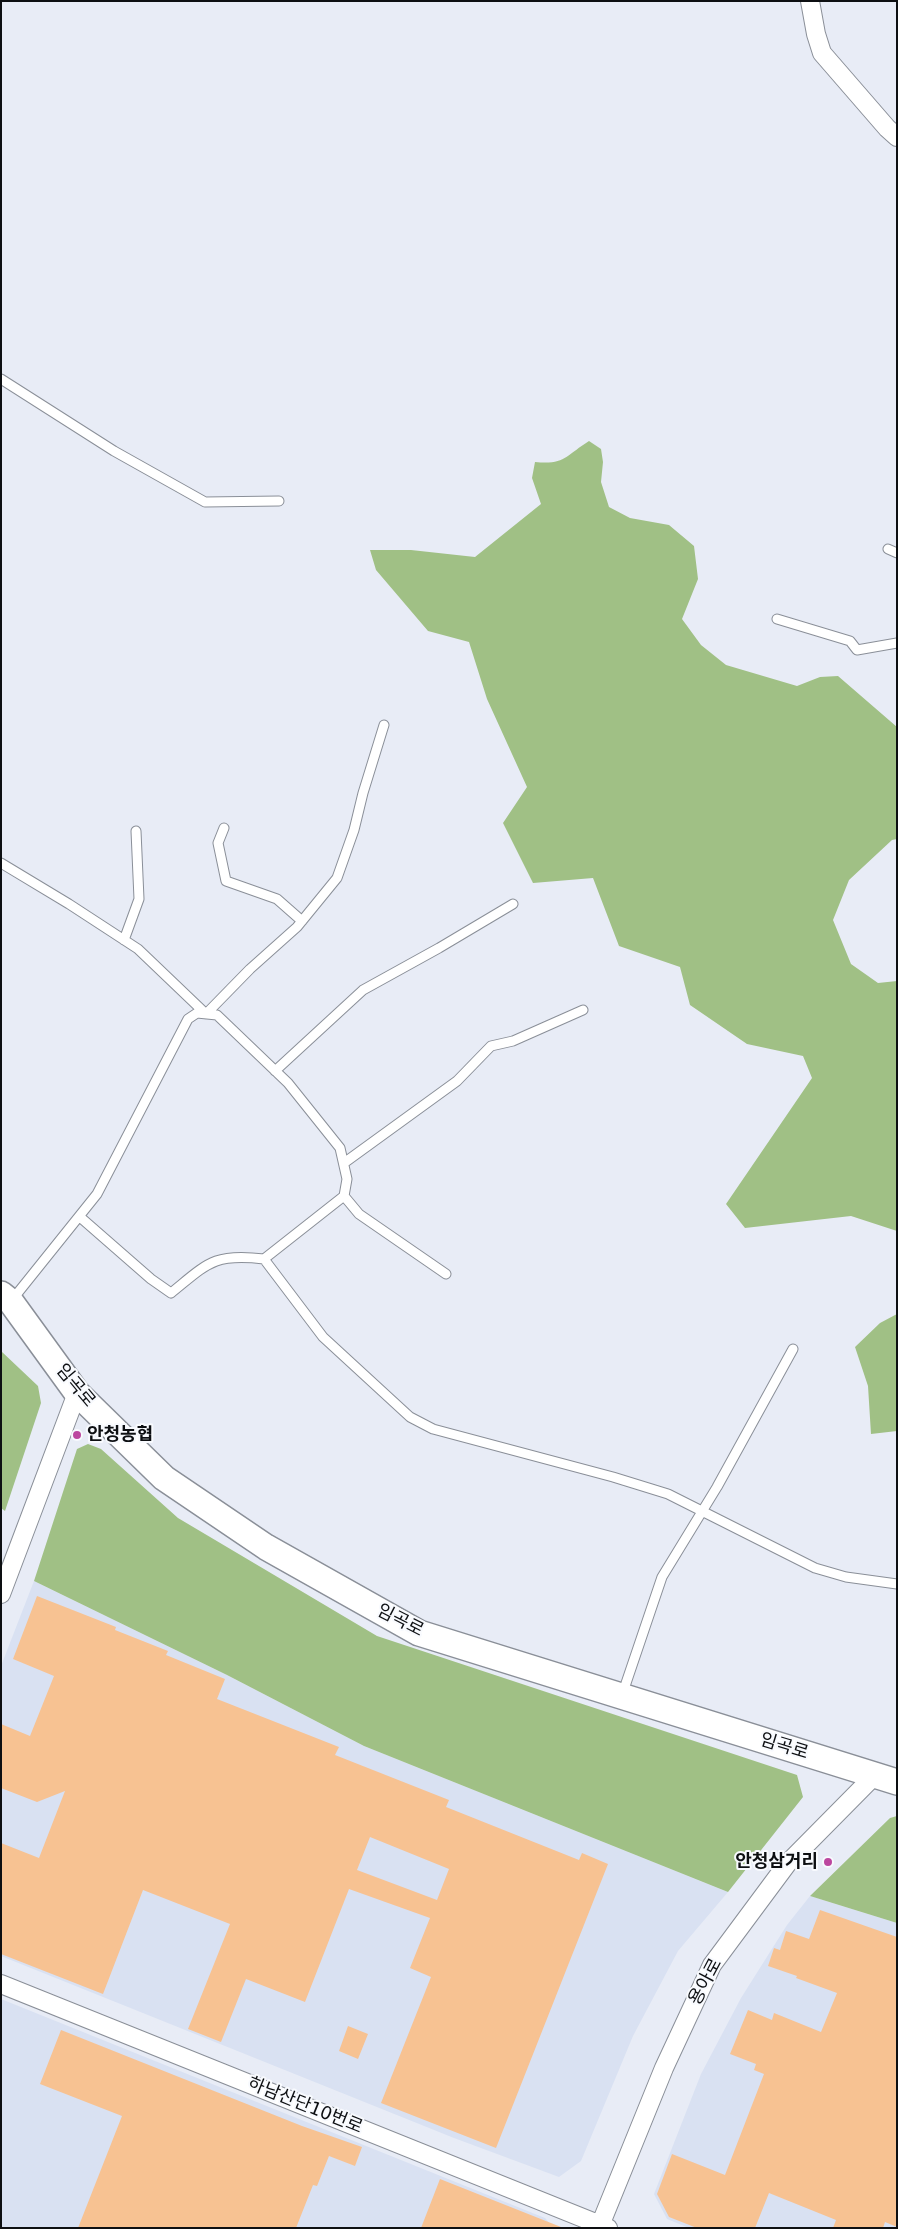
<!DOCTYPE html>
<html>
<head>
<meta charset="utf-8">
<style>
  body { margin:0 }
  #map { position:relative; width:898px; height:2229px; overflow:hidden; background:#e8ecf6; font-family:"DejaVu Sans",sans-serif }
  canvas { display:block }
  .frame { position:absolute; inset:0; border:2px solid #0d0f12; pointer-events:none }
</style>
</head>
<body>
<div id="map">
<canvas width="898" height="2229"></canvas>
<div class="frame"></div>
</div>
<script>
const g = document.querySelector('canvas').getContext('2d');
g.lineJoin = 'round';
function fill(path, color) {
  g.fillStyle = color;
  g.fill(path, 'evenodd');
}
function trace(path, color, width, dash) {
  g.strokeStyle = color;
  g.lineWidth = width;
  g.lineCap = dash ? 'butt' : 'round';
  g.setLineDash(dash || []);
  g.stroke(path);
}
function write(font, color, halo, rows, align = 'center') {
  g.font = font + ' "DejaVu Sans","Noto Sans KR",sans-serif';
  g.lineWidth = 4;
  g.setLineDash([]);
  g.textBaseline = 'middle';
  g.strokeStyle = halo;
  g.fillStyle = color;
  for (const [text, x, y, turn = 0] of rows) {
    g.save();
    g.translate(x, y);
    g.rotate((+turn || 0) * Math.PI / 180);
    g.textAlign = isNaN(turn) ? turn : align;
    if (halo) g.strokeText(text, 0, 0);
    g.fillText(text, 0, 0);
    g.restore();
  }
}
const built = new Path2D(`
  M34 1581 227 1675 364 1746 728 1892 678 1951 633 2036 581 2161 559 2177 454 2138 1 1956V1666Z
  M810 1896 897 1923V2228H689L667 2219 654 2194 701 2074 741 1998 787 1925Z
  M1 1999 545 2218 554 2228H1Z`);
const forest = new Path2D(`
  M589 441 601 449 603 462 601 482 609 507 630 518 669 525 694 546 698 579 682 619 701 645 726 665 797 686 820 677 838 676 897 727V839L892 840 849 880 833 920 851 964 878 983 897 981V1231L851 1216 745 1228 726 1204 812 1078 803 1056 747 1044 690 1005 680 967 619 946 593 878 533 883 503 823 527 787 487 699 469 642 428 631 376 570 370 550H411L475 557 541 504 532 478 535 462C565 465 565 456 589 441Z
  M897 1314V1431L871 1434 868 1386 855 1347 880 1323Z
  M1 1351 38 1386 41 1403 5 1511 1 1508Z
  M88 1444 101 1449 178 1518 377 1636 797 1775 803 1797 728 1892 364 1746 227 1675 34 1581 77 1449Z
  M897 1816V1923L810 1896 890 1818Z`);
const building = new Path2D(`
  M37 1596 116 1627 115 1630 168 1651 166 1655 225 1679 217 1699 339 1747 335 1755 449 1800 446 1807 579 1860 582 1853 608 1864 496 2148 381 2103 431 1977 410 1968 430 1918 349 1889 305 2002 246 1979 221 2042 188 2029 230 1924 143 1890 103 1994 1 1954V1843L39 1858 65 1791 37 1802 1 1788V1724L30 1736 54 1676 13 1659ZM370 1837 449 1869 437 1900 357 1870Z
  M820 1910 897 1937V2227L885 2222 883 2228H833L836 2220 769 2193 755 2228H697L669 2217 657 2194 672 2154 725 2175 764 2074 754 2070 756 2064 730 2054 748 2010 772 2020 774 2013 821 2032 837 1993 796 1978 797 1976 768 1966 774 1948 780 1950 786 1931 809 1939Z
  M348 2026 368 2034 358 2059 339 2051Z
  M61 2030 302 2126 362 2147 355 2166 329 2156 317 2186 313 2185 296 2228H78L122 2116 40 2084Z
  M440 2179 561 2227V2228H421Z`);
const service = new Path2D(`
  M1 379 114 451 205 502 279 501
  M888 549 897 553
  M777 619 850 641 857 650 897 643
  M224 828 218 843 226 881 277 899 302 921
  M1 863 69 904 138 949 206 1014 250 969 297 927 337 878 354 830 363 793 384 725
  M124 940 139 899 136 831
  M275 1071 363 990 439 948 513 904
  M344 1163 457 1081 491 1046 513 1041 583 1010
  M80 1217 151 1279 171 1293C208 1263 214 1253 264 1259L323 1337 410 1417 433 1429 613 1477 668 1494 815 1568 846 1577 897 1584
  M264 1259 344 1196
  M12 1300 97 1194 188 1019 197 1013 217 1015 288 1083 340 1148 347 1179 344 1196 359 1214 446 1274
  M622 1695 662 1577 717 1487 793 1349`);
const minor = new Path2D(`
  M810 1 816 34 822 53 887 128 897 137
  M1 1594 77 1393
  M1 1984 608 2228
  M599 2228 664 2068 712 1965 787 1864 875 1775`);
const secondary = new Path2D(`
  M1 1294 11 1302 77 1393 164 1478 266 1547 419 1633 897 1782`);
const markers = [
  [77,1435,5,"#bc479f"],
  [828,1862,5,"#bc479f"]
];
const streetNames = [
  ["임곡로",75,1386,50],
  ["임곡로",400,1621,27],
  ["임곡로",784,1747,17],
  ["용아로",706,1982,-62],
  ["하남산단10번로",305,2106,22]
];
const poiNames = [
  ["안청농협",87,1435],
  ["안청삼거리",818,1862,"right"]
];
fill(built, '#d9e1f2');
fill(forest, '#a0c085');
fill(building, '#f7c292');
trace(service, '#8a8f98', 11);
trace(minor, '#8a8f98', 20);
trace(secondary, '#8a8f98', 28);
trace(service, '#fff', 9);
trace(minor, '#fff', 18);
trace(secondary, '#fff', 25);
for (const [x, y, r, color] of markers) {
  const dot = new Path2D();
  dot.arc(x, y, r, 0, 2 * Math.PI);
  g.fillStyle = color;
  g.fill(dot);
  trace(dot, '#f8fafe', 2);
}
write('18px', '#0d0f12', '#f8fafe', streetNames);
write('bold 18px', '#0d0f12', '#f8fafe', poiNames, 'left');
</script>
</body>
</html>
